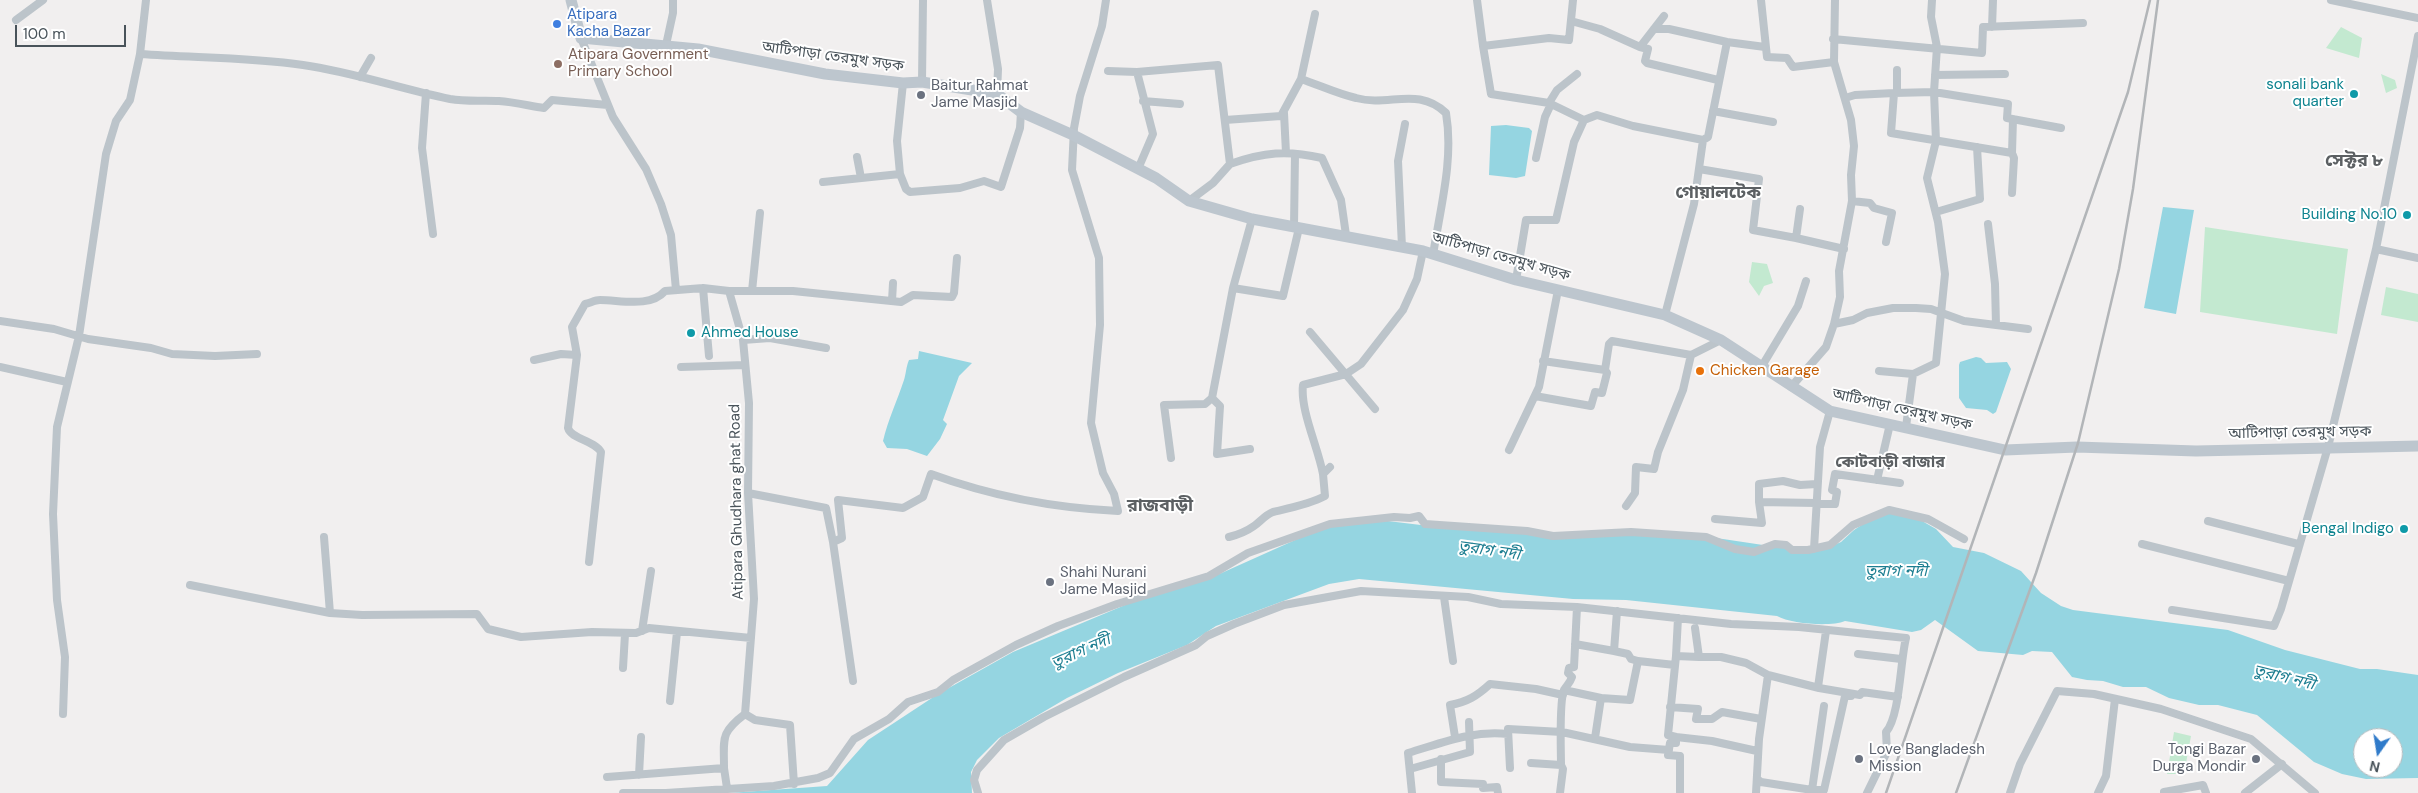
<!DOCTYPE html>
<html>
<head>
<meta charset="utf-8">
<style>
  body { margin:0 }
  #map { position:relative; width:2418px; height:793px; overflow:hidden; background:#f1efef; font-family:"DM Sans",sans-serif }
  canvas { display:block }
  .north { position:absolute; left:2353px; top:728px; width:50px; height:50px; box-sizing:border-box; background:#fff; border:1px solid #b6babd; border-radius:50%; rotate:193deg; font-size:14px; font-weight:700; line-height:20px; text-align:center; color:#49535a }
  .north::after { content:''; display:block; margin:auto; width:18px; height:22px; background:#307bca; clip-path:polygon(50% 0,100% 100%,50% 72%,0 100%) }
  .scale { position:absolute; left:15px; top:25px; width:111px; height:22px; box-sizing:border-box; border:2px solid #49535a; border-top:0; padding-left:6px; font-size:15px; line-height:18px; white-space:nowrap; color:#49535a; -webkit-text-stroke:4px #fff; paint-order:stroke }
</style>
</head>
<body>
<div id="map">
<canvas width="2418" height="793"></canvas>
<div class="north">N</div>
<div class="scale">100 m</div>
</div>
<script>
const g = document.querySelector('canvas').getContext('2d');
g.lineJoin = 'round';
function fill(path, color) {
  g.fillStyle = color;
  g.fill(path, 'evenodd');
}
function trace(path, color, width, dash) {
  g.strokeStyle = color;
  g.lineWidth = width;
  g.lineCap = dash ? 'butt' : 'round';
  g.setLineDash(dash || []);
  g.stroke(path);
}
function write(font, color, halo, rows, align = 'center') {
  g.font = font + ' "DM Sans","Noto Sans Bengali",sans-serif';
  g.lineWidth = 4;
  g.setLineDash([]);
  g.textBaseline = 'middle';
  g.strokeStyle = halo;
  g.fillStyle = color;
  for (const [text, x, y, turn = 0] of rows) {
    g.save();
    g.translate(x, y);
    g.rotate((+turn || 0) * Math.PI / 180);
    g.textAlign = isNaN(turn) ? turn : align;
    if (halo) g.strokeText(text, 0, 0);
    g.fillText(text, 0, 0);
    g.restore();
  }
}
const green = new Path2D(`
  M2341 27 2362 38 2359 58 2326 48Z
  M2381 74 2395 80 2397 88 2386 93Z
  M2205 227 2348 249 2337 334 2200 312Z
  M1752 262 1767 264 1773 283 1764 286 1759 296 1749 282Z
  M2386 287 2418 294V322L2381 315Z
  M2174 732 2191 736 2184 774H2167Z`);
const water = new Path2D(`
  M1506 125 1529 128 1532 131 1525 176 1516 178 1489 175 1491 126Z
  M2163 207 2194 210 2176 314 2144 308Z
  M919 351 972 363 959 376 943 420 947 424 940 439 927 456 907 449 887 448 883 441C888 420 897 401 904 380 906 374 906 367 909 360L918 359Z
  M1976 357 1981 358 1986 363 2007 362 2011 369 1996 412 1993 414 1987 410 1966 408 1959 398V365L1960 362Z
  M1903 510 1936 529 1953 547 1984 553 2021 571 2041 593 2061 606 2073 610 2228 630 2285 650 2360 669H2377L2418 675V778L2366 779 2342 774 2314 762 2257 715 2218 705H2199L2169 698 2146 687H2123L2103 681 2087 680 2072 677 2052 652 2032 651 2023 655 1978 651 1935 620 1921 630 1912 632 1845 621C1831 627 1791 624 1777 616L1626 600 1573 599 1359 579 1329 584 1216 626 1187 645 1118 673 1067 698 999 738 977 760 971 772 972 793H729L827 786 868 740 938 694 1013 652 1137 600 1206 580 1313 532 1363 518 1429 526 1561 534 1683 533 1803 551 1825 549 1841 542 1854 530 1883 511ZM2363 738H2393V768H2363Z`);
const street = new Path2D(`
  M146 0 140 54C195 58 249 57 303 65 353 72 401 89 450 99 467 102 483 100 499 101 514 102 530 106 544 108L552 100 608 105
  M987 0 998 69 997 94
  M1477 0 1483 46
  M1573 0 1569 40 1549 38 1483 46 1491 94 1549 103 1584 120 1597 115 1633 126 1703 140
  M1761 0 1767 57 1787 58 1793 67 1834 62
  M2331 0 2418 18
  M16 20 43 0
  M1571 21 1600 29 1640 47 1664 16
  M1992 27 1993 0
  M1654 29H1669L1727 42 1765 47
  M581 38 613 117 646 169 661 204 671 235 676 290
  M1833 39 1982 53 1983 27 2083 23
  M666 45 673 13V0
  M1640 47 1648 49 1645 61 1647 63 1718 80
  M1108 71 1137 72 1153 134 1138 169
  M1137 72 1218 65 1230 164 1213 183 1189 201
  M1935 75 2005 74
  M360 77 371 58
  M1301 79 1315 14
  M922 82 923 0
  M426 93 422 148 433 234
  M1897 93V70
  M1845 98 1855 95 1894 93
  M1143 101 1180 104
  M1549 103 1557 90 1577 74
  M1713 111 1773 122
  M1284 113 1286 153
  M1225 120 1281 116 1301 79C1319 85 1338 94 1356 98 1389 107 1418 86 1446 113 1454 160 1440 209 1433 255
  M2012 153 2013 119
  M857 157 861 178
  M1536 158 1545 117 1551 104
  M1230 164C1264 152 1287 150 1322 158L1341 200 1346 235
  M1699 169 1759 179 1753 230 1796 238
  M900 174 897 141 903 83
  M823 182 900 174 906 189 910 192 960 188 984 181 1001 187 1020 128 1021 112
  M2012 193 2014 158 2012 153 1891 133 1894 93 1934 92 2008 104 2007 118 2061 128
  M1852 201 1870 203 1874 208 1892 213 1886 242
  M1800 209 1796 238 1844 249
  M1936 212 1980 199 1977 147
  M1252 219 1233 288 1283 296 1299 228
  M1988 224 1995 284 1996 325
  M1294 227 1295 154
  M1402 247 1398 161 1405 124
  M2376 249 2418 258
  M1516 280 1526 220H1556L1574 142 1584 120
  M703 288 709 356
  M729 291 743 340 749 403 748 493 754 599 745 714
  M752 291 760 213
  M892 301 893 283
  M1665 315 1694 204 1703 140 1708 137 1727 42
  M0 321 54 329 88 339 151 348 172 354 215 356 257 354
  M1834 324 1840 297 1839 271 1852 201 1851 175 1854 146 1851 120 1834 62 1835 0
  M1310 332 1375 409
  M743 340 770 338 826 348
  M534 360 561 354 577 355
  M1543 361 1605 370 1609 344 1612 341 1691 355
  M1762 366 1798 306 1806 281
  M0 367 67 382
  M681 367 745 365
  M1879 371 1913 374
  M1791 387 1826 347 1834 324 1853 320 1867 313 1893 308H1916L1931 309 1964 321 2028 329
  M1535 396 1591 406 1595 392 1602 393 1607 373 1605 370
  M1212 398 1220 406 1217 454 1250 449
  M1906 427 1913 374 1936 363 1945 274 1938 222 1927 178 1936 141 1934 92 1937 47 1931 17 1932 0
  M1509 450 1539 387 1558 290
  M1171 458 1164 405 1205 404 1212 398 1233 288
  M1330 467 1323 474C1318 447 1300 410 1303 385L1346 374 1361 364 1403 310 1417 279 1423 251
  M1877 480 1890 424
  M748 493 826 508 833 542
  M838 500 903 508 923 497 931 474C991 496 1054 508 1118 511L1114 494 1103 473 1091 423 1100 325 1099 258 1072 170 1074 128 1080 96 1102 26 1106 0
  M838 500 842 538 833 542 853 681
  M1759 502V484L1783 481 1800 485 1817 484
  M1818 504H1835L1837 492 1832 490 1835 474 1900 483
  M1626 506 1635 493 1636 467 1654 469 1658 452 1683 390 1691 355 1721 340
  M1715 519 1762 523 1759 502 1816 503
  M2208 521 2298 544
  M324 537 330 613
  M1229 537C1237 535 1247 531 1254 526 1260 522 1265 515 1273 512 1290 508 1310 504 1325 496L1323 474
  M2142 544 2289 581
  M1814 549 1820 447 1830 411
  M589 562 601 452C594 440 571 439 568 428L577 355 572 327 585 304C590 303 595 300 600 300 621 300 650 308 665 291L703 288 729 291H793L901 302 913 295 952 297 954 293 957 258
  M190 585 330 613 362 615 477 614 488 629 521 637 592 632 636 633 649 628 751 638
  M1444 597 1453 661
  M2172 610 2274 626 2281 609 2328 447 2376 249 2418 36
  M642 631 651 571
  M1575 644 1614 651 1617 611
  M1858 654 1901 659
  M1676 656 1678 618
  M1699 657H1721L1746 663 1768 675 1819 688 1860 695 1862 692 1898 697
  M1638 661 1675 665
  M623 668 625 634
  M1818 687 1826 631
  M1564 690 1601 698
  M670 701 677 632
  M1670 707 1698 709 1696 719H1712L1722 712 1761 719
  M63 714 65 657 57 600 53 514 57 427 79 336 106 154 116 121 130 100 140 54
  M745 714 755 720 790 725 794 784
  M1455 737 1450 705C1467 702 1477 696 1490 684L1536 689 1563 695
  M1676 737 1712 741 1757 751
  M1595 738 1601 698 1630 700 1638 661 1631 659 1628 654 1614 651
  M1441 759V782L1483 784V788L1497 787 1498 793
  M1531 763 1561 765
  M724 768 727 788
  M1510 768 1508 729 1562 732 1630 747 1669 750
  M1410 769 1470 752 1469 722
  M639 775 641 737
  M607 777 724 768C724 738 720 733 745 714
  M1757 779 1761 782 1812 790 1824 706
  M1812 790H1824L1845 696H1851
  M2164 792 2203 785 2206 793
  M623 793H666L774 786 818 778 830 773 854 739 889 719 908 702 938 692 953 680 1016 645 1058 626 1117 604 1209 576 1248 553 1330 524 1394 517 1410 518 1419 516 1425 524 1527 531 1553 536 1631 532 1706 537 1735 549 1754 552 1775 544 1786 545 1792 550H1808L1830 545 1853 525 1889 510 1928 519 1964 539
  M978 793 974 780 977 770 1004 740 1044 717 1124 677 1196 645 1207 636 1234 624 1284 605 1361 591 1468 597 1501 604 1577 607 1731 624 1799 627 1906 638C1900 662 1900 716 1886 732L1887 752 1867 793
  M1412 793 1408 753C1442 743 1472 730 1508 734
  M1560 793 1563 769 1561 765C1561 750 1559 701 1564 690 1567 685 1570 683 1572 677L1568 673 1569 668 1574 667 1577 607
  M1680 793V756L1668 755 1670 743H1676V737L1668 735 1676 656 1699 657 1695 628
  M1756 793 1759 739 1768 675
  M2010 793 2020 764 2057 691 2094 694 2161 709 2251 739 2315 793
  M2098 793 2106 776 2115 699
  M2245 793 2282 764`);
const secondary = new Path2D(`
  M571 0 581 38 698 49 825 74 903 83 922 82 997 94 1021 112 1073 135 1156 178 1189 201 1252 219 1423 251 1516 280 1665 315 1721 340 1830 411 2005 450 2077 447 2196 451 2418 446`);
const rail = new Path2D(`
  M1886 793 2128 92 2150 0
  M1956 793 2036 573 2078 443 2119 269 2133 189 2158 0`);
const markers = [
  [557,24,5,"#3f7fe0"],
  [558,64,5,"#8d6e63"],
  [2354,94,5,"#0f9aa8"],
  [921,95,5,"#6b7280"],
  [2407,215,5,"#0f9aa8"],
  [691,333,5,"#0f9aa8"],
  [1700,371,5,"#e8710a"],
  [2404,529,5,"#0f9aa8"],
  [1050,582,5,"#6b7280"],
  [1859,759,5,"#6b7280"],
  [2256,759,5,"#6b7280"]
];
const shopNames = [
  ["Atipara",567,15],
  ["Kacha Bazar",567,32]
];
const educationNames = [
  ["Atipara Government",568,55],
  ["Primary School",568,72]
];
const streetNames = [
  ["আটিপাড়া তেরমুখ সড়ক",833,57,8],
  ["আটিপাড়া তেরমুখ সড়ক",1501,257,16],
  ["আটিপাড়া তেরমুখ সড়ক",1902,410,13],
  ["আটিপাড়া তেরমুখ সড়ক",2300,433,-1],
  ["Atipara Ghudhara ghat Road",737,502,-91]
];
const cultureNames = [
  ["sonali bank",2344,85],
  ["quarter",2344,102],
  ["Building No.10",2397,215],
  ["Ahmed House",701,333,"left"],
  ["Bengal Indigo",2394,529]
];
const worshipNames = [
  ["Baitur Rahmat",931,86],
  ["Jame Masjid",931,103],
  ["Shahi Nurani",1060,573],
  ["Jame Masjid",1060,590],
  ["Love Bangladesh",1869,750],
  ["Mission",1869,767],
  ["Tongi Bazar",2246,750,"right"],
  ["Durga Mondir",2246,767,"right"]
];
const foodNames = [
  ["Chicken Garage",1710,371]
];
const neighbourhoodNames = [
  ["কোটবাড়ী বাজার",1890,463]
];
const waterNames = [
  ["তুরাগ নদী",1489,551,8],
  ["তুরাগ নদী",1896,572],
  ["তুরাগ নদী",1081,652,-24],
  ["তুরাগ নদী",2284,678,14]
];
const quarterNames = [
  ["সেক্টর ৮",2354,161],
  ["গোয়ালটেক",1718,193],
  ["রাজবাড়ী",1160,506]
];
fill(green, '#c3e9d0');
fill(water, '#95d5e1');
trace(street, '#bcc4ca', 8);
trace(secondary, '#bdc6ce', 11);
trace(rail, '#b2b5b8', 2.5);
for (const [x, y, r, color] of markers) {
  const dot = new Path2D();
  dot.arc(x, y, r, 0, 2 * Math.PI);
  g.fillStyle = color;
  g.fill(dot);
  trace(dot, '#fff', 2);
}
write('15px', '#366cbe', '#fff', shopNames, 'left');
write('15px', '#785e54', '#fff', educationNames, 'left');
write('15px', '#49535a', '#fff', streetNames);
write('15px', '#0d838f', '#fff', cultureNames, 'right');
write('15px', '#5b616d', '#fff', worshipNames, 'left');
write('15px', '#c56008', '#fff', foodNames, 'left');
write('bold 16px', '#5c6063', '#fff', neighbourhoodNames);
write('italic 16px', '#1d7e91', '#fff', waterNames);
write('bold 18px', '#5c6063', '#fff', quarterNames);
</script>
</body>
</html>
